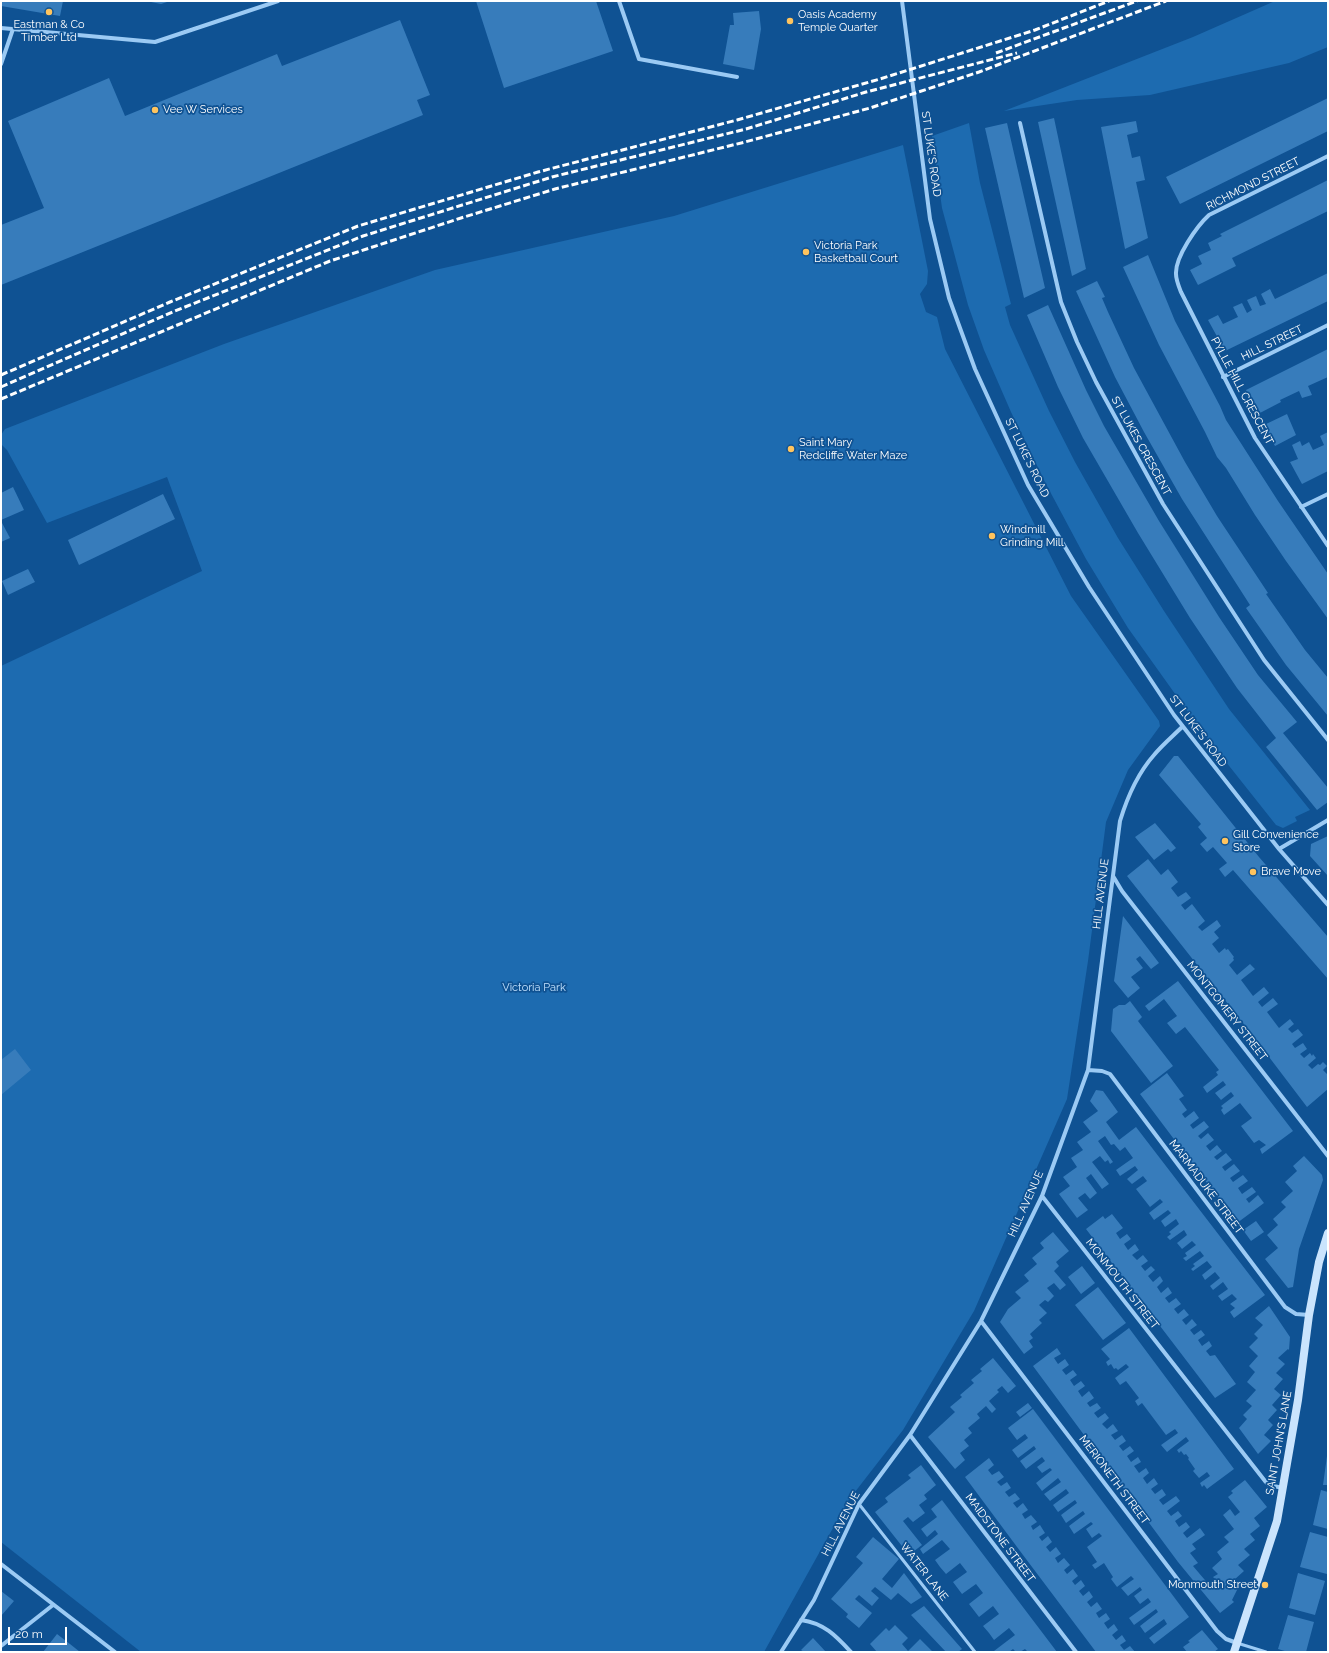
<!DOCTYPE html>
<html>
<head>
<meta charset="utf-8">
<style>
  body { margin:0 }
  #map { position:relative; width:1329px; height:1653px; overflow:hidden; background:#0f5293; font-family:Raleway,sans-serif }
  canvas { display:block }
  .frame { position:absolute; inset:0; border:2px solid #fff; pointer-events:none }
  .scale { position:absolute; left:8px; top:1627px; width:59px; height:18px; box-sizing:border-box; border:2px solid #fff; border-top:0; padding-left:5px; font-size:12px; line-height:14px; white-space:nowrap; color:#fff; -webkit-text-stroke:3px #0f5293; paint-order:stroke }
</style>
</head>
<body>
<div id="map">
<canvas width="1329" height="1653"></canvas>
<div class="frame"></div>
<div class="scale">20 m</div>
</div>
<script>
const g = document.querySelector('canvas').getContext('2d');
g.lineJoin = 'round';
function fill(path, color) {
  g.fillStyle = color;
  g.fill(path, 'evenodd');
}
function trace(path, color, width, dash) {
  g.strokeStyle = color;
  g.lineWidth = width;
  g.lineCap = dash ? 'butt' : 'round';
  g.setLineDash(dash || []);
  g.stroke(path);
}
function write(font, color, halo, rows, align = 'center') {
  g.font = font + ' Raleway,sans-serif';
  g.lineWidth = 3.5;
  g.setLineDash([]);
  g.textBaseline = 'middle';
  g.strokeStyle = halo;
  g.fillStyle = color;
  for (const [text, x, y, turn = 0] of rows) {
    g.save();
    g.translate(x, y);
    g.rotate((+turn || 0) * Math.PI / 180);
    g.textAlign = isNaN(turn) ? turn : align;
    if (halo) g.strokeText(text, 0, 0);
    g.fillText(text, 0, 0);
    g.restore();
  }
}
const green = new Path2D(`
  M1275 1H1328V47L1289 63 1150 95 1077 100 1004 111 1193 37Z
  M969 123 980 183 1011 304 1005 307 1010 325 1049 411 1075 462 1118 538 1164 611 1229 709 1310 810 1295 817 1297 821 1283 828 1276 825 1203 733 1128 628 1086 559 1046 484 1011 412 984 350 968 305 942 208 932 136Z
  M903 145 928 271 927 284 920 294 926 312 937 317 945 349 1071 596 1159 721 1160 726 1128 770 1106 822 1088 961 1067 1099 974 1311 903 1430 848 1501 764 1652H141L1 1542V666L202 571 167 477 47 523 7 450 1 444V435L5 429 224 344 435 270 674 216Z`);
const building = new Path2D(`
  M1 1H63L60 16 1 6Z
  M146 1H170L161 4Z
  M476 1H596L613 51 504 88Z
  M759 11 761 29 754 70 723 64 730 25H734L733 13Z
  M400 20 430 95 417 100 423 115 1 285V225L44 208 8 121 109 78 125 116 277 54 282 66Z
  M1328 98V131L1180 204 1166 177Z
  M1054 118 1086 269 1072 276 1038 122Z
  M1136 121 1138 132 1127 135 1132 158 1140 156 1145 180 1136 182 1148 238 1125 249 1101 127Z
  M1007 123 1045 288 1024 298 985 128Z
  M1328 180V211L1232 258 1236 266 1198 285 1190 270 1202 264 1198 256 1211 250 1208 243 1222 236 1220 234Z
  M1148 255 1175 321 1220 406 1226 420 1278 501 1328 574V619L1286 561 1255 515 1226 468 1217 457 1205 432 1159 345 1123 267Z
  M1328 273V301L1225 351 1208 320 1218 315 1223 324 1238 317 1233 307 1242 303 1247 313 1252 310 1247 300 1256 296 1260 306 1266 304 1261 294 1270 289 1275 299Z
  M1097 281 1105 297 1102 298 1108 312 1134 368 1185 462 1217 516 1268 593 1266 594 1305 650 1328 678V716L1286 665 1246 608 1250 605 1182 499 1144 432 1115 377 1076 291Z
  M1048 305 1086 390 1104 426 1159 521 1219 617 1258 675 1297 722 1283 733 1328 788V802L1317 810 1266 747 1276 738 1237 688 1190 618 1138 533 1083 438 1058 387 1027 315Z
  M1328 349V377L1308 386 1312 395 1302 398 1299 391 1280 400 1281 402 1258 414 1246 390Z
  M1287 414 1296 435 1275 446 1264 425Z
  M1328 432V471L1302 484 1290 462 1298 459 1292 445 1300 441 1302 446 1309 442 1313 450 1324 445 1320 436Z
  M13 487 24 510 1 520V493Z
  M163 494 175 519 79 565 68 540Z
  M1 521 10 538 1 542Z
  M28 569 35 582 8 595 2 581Z
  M1174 756H1178L1259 857 1328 937V979L1233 870 1225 877 1219 869 1227 863 1213 847 1207 852 1200 844 1207 838 1198 827 1201 824 1159 775Z
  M1155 823 1176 848 1171 852 1168 849 1154 860 1135 837Z
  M1328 836V876L1310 856 1311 844Z
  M1148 859 1161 875 1168 869 1178 882 1171 888 1178 897 1186 892 1191 898 1181 905 1185 910 1192 904 1205 921 1198 927 1202 931 1217 920 1221 926 1214 932 1219 938 1212 944 1219 953 1225 948 1226 950 1228 949 1234 957 1233 958 1234 960 1229 965 1237 975 1250 964 1255 969 1241 980 1253 996 1264 987 1269 993 1258 1002 1262 1007 1273 998 1278 1004 1267 1012 1279 1028 1290 1019 1294 1024 1288 1029 1292 1033 1298 1029 1303 1035 1292 1044 1295 1048 1303 1043 1307 1049 1300 1054 1304 1058 1310 1053 1312 1056 1313 1054 1316 1058 1308 1065 1312 1069 1318 1064 1320 1065 1323 1062 1327 1066 1323 1070 1328 1075V1089L1307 1107 1247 1028 1127 876Z
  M1123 916 1159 963 1151 969 1140 956 1136 959 1143 968 1131 977 1140 988 1128 998 1114 981Z
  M1178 981 1293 1131 1262 1154 1260 1149 1266 1145 1259 1140 1254 1143 1241 1126 1252 1118 1240 1103 1224 1115 1221 1110 1223 1108 1221 1106 1234 1096 1231 1092 1221 1100 1215 1093 1226 1085 1223 1081 1207 1093 1203 1087 1218 1075 1216 1072 1219 1070 1185 1027 1176 1034 1167 1023 1177 1016 1164 999 1149 1011 1145 1006Z
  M1130 1001 1142 1017 1138 1021 1173 1066 1151 1083 1111 1031 1113 1009 1119 1005H1125Z
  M15 1049 31 1070 1 1095V1060Z
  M1167 1073 1184 1096 1179 1099 1187 1110 1182 1114 1185 1118 1194 1111 1199 1118 1190 1125 1193 1129 1204 1121 1209 1127 1198 1136 1201 1139 1208 1133 1214 1140 1206 1146 1210 1151 1217 1145 1222 1151 1214 1157 1217 1160 1226 1153 1232 1160 1222 1167 1225 1171 1234 1164 1240 1171 1230 1178 1233 1182 1243 1175 1248 1181 1238 1188 1242 1194 1252 1187 1256 1192 1246 1199 1249 1203 1258 1195 1264 1203 1237 1223 1140 1094Z
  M1096 1090 1103 1091 1118 1112 1106 1122 1119 1140 1136 1127 1265 1295 1234 1318 1230 1312 1235 1308 1230 1304 1237 1299 1232 1294 1222 1301 1218 1296 1228 1289 1223 1282 1213 1290 1210 1286 1220 1278 1215 1272 1205 1280 1202 1275 1212 1267 1207 1261 1193 1271 1191 1269 1195 1266 1193 1264 1204 1256 1200 1251 1186 1261 1183 1258 1187 1256 1185 1253 1196 1245 1192 1241 1182 1249 1177 1243 1187 1235 1184 1230 1170 1240 1167 1237 1171 1234 1169 1232 1179 1224 1176 1219 1165 1227 1161 1221 1171 1213 1168 1210 1154 1220 1149 1213 1163 1202 1160 1199 1150 1207 1136 1189 1147 1181 1143 1176 1132 1184 1127 1179 1138 1170 1135 1166 1120 1176 1116 1170 1133 1158 1125 1147 1120 1151 1114 1144 1111 1145 1105 1136 1098 1141 1113 1162 1110 1164 1108 1160 1105 1162 1100 1156 1092 1162 1109 1184 1102 1189 1091 1174 1086 1178 1097 1193 1090 1199 1085 1193 1078 1198 1088 1210 1077 1218 1059 1194 1070 1186 1063 1177 1077 1167 1071 1158 1083 1150 1077 1142 1091 1132 1083 1122 1098 1111 1090 1101Z
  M1304 1156 1322 1175 1323 1180 1299 1249 1293 1287 1288 1288 1265 1259 1278 1248 1267 1235 1278 1225 1273 1219 1286 1207 1281 1202 1293 1191 1285 1182 1297 1171 1293 1166Z
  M1112 1214 1123 1228 1116 1233 1120 1239 1127 1234 1131 1239 1124 1244 1128 1250 1135 1244 1139 1250 1132 1255 1137 1260 1143 1255 1148 1261 1141 1266 1145 1271 1151 1266 1155 1270 1148 1276 1153 1282 1160 1276 1163 1281 1157 1287 1161 1293 1168 1287 1172 1293 1165 1298 1169 1303 1176 1298 1181 1304 1174 1309 1178 1314 1184 1309 1189 1315 1182 1320 1186 1325 1192 1319 1197 1325 1190 1330 1194 1335 1201 1330 1205 1335 1198 1340 1202 1346 1209 1341 1212 1346 1206 1351 1210 1356 1215 1355 1236 1384 1215 1398 1086 1229 1103 1216 1105 1219Z
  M1256 1221 1264 1232 1251 1241 1243 1230Z
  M1053 1232 1069 1251 1056 1262 1059 1266 1054 1271 1066 1285 1060 1290 1054 1283 1047 1288 1054 1296 1048 1302 1045 1300 1039 1305 1047 1313 1039 1320 1042 1323 1030 1334 1033 1338 1029 1341 1033 1347 1024 1354 1000 1322 1008 1309 1021 1298 1015 1292 1029 1281 1024 1275 1037 1264 1032 1258 1044 1248 1040 1243Z
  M1082 1266 1095 1283 1081 1294 1068 1277Z
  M1098 1287 1126 1323 1103 1340 1075 1305Z
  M1269 1306 1290 1337 1289 1350 1288 1349 1278 1358 1285 1364 1276 1373 1283 1379 1274 1389 1281 1395 1272 1405 1277 1410 1268 1420 1273 1425 1264 1435 1271 1441 1258 1454 1239 1428 1247 1419 1243 1415 1252 1406 1246 1401 1256 1390 1247 1382 1255 1372 1249 1366 1258 1356 1249 1347 1258 1338 1254 1334 1263 1325 1255 1318Z
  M1129 1328 1234 1469 1207 1489 1204 1485 1202 1487 1200 1483 1210 1476 1207 1472 1199 1478 1193 1471 1195 1469 1188 1459 1189 1458 1186 1454 1184 1455 1181 1451 1179 1453 1177 1450 1189 1441 1186 1437 1167 1452 1161 1445 1178 1433 1175 1429 1166 1435 1142 1403 1138 1406 1135 1401 1139 1398 1126 1381 1120 1385 1115 1378 1129 1367 1126 1364 1118 1370 1116 1368 1114 1369 1111 1364 1108 1366 1106 1362 1110 1359 1101 1349Z
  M1057 1348 1061 1354 1054 1358 1058 1364 1065 1359 1069 1365 1062 1370 1066 1375 1073 1370 1077 1375 1070 1380 1074 1386 1081 1381 1085 1386 1078 1391 1082 1397 1089 1391 1094 1398 1087 1403 1090 1407 1097 1403 1101 1408 1094 1413 1098 1418 1105 1413 1109 1418 1102 1424 1107 1429 1113 1424 1118 1431 1111 1435 1115 1440 1122 1435 1126 1441 1119 1446 1123 1451 1130 1446 1134 1451 1127 1456 1131 1462 1138 1457 1141 1462 1134 1466 1139 1473 1146 1468 1149 1473 1143 1478 1147 1484 1154 1478 1158 1484 1151 1489 1155 1494 1162 1489 1166 1495 1159 1500 1163 1505 1176 1496 1180 1501 1167 1511 1171 1516 1178 1511 1182 1516 1175 1521 1179 1527 1186 1522 1190 1527 1183 1533 1187 1538 1200 1528 1205 1535 1192 1544 1196 1549 1190 1553 1198 1563 1193 1566 1210 1586 1217 1581 1213 1577 1218 1574 1212 1568 1222 1559 1217 1552 1229 1542 1224 1537 1234 1529 1223 1515 1230 1509 1235 1516 1240 1512 1228 1497 1233 1493 1231 1491 1245 1480 1267 1507 1254 1518 1260 1526 1250 1534 1255 1540 1244 1549 1250 1555 1238 1565 1244 1571 1234 1580 1239 1586 1232 1600 1234 1602 1220 1613 1178 1562 1033 1366Z
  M993 1358 1016 1386 1008 1393 1002 1386 997 1390 999 1392 989 1401 996 1409 992 1413 986 1406 977 1414 980 1418 968 1428 972 1433 964 1440 969 1446 960 1453 965 1460 955 1469 928 1437 955 1412 950 1407 962 1397 960 1395 974 1383 971 1380 982 1371 980 1369Z
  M1028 1403 1032 1408 1020 1417 1016 1412Z
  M1033 1409 1189 1617 1154 1644 1149 1638 1167 1624 1164 1619 1145 1633 1140 1626 1158 1612 1156 1609 1134 1625 1129 1618 1151 1602 1148 1598 1140 1604 1134 1596 1142 1590 1140 1587 1128 1596 1121 1588 1134 1579 1131 1576 1117 1587 1111 1579 1113 1577 1104 1563 1095 1569 1092 1565 1097 1562 1087 1547 1102 1536 1099 1533 1092 1538 1086 1529 1093 1524 1091 1522 1074 1534 1069 1526 1085 1514 1083 1511 1066 1523 1061 1515 1077 1503 1075 1500 1058 1512 1053 1505 1069 1493 1066 1489 1050 1501 1044 1494 1061 1482 1058 1478 1042 1491 1036 1483 1052 1470 1050 1468 1042 1473 1037 1467 1045 1461 1042 1457 1026 1469 1020 1461 1036 1449 1034 1446 1018 1458 1012 1450 1028 1438 1025 1434 1017 1440 1008 1428Z
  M1327 1456H1328V1485H1323Z
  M989 1458 994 1465 988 1470 992 1475 999 1471 1004 1477 997 1482 1001 1486 1007 1482 1011 1488 1005 1492 1009 1497 1015 1493 1020 1499 1013 1503 1017 1508 1023 1503 1028 1510 1022 1514 1025 1519 1031 1515 1037 1522 1031 1526 1033 1530 1040 1525 1045 1533 1039 1537 1042 1541 1048 1536 1052 1542 1046 1547 1050 1552 1056 1547 1061 1554 1055 1558 1058 1563 1064 1558 1070 1565 1064 1570 1067 1574 1073 1569 1078 1576 1072 1581 1075 1585 1081 1580 1085 1586 1079 1591 1083 1596 1089 1591 1093 1597 1087 1602 1091 1607 1097 1602 1102 1609 1096 1613 1099 1618 1106 1613 1110 1619 1104 1623 1108 1629 1114 1624 1118 1630 1112 1635 1116 1640 1122 1635 1126 1641 1120 1645 1124 1650 1130 1646 1135 1652H1096L1023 1555 965 1477Z
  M921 1465 936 1485 924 1495 927 1499 919 1505 925 1513 913 1522 908 1517 903 1521 922 1545 909 1555 875 1512 888 1502 885 1498 911 1478 908 1475Z
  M1321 1490 1328 1492V1529L1313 1525Z
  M942 1500 957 1520 1057 1652H1028L1025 1649 1020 1652H1016L1013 1649 1009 1652H995L994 1651 1015 1635 1009 1628 994 1640 989 1633 983 1626 999 1614 993 1606 979 1617 969 1604 983 1593 976 1584 962 1594 953 1582 967 1572 960 1563 946 1574 940 1567 935 1560 950 1549 942 1540 923 1554 920 1549 938 1534 935 1530 927 1537 921 1529 937 1517 931 1509Z
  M1310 1532 1328 1537 1327 1574 1300 1567Z
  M873 1537 899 1559 882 1579 892 1588 904 1573 922 1597 911 1604 898 1593 891 1600 875 1587 871 1591 879 1598 872 1606 859 1595 855 1599 872 1613 859 1628 846 1617 848 1614 831 1599 863 1563 856 1557Z
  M1298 1573 1325 1581 1315 1615 1289 1608Z
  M1 1591 14 1601 1 1616Z
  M924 1606 962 1649 958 1652H946L911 1615Z
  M1288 1615 1314 1622 1306 1652H1288L1278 1649Z
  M895 1625 908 1638 902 1644 908 1651 920 1639 933 1652H877L870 1644 886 1628 889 1631Z
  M1202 1630 1218 1649 1214 1652H1187L1183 1647 1190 1642 1188 1641Z
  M57 1634 70 1644 80 1652H43Z
  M813 1638 826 1652H804L801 1650Z`);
const lane = new Path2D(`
  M859 1504 975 1652
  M1237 1643 1266 1652`);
const street = new Path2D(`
  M619 1 639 59 737 77
  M902 1 930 219 949 298 975 369 1028 485 1089 587 1174 715 1279 849 1328 905
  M1 28 155 42 278 1
  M1 64 13 29
  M1020 123 1061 302 1077 342 1096 382 1163 504 1264 660 1328 740
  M1328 156 1209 215C1197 226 1175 257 1176 274 1176 280 1179 287 1181 292L1255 438 1328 546
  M1223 377 1328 325
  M1301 507 1328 494
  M1279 849 1328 820
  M1113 876 1122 891 1328 1156
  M1088 1070 1102 1071 1110 1074 1285 1307 1296 1314 1309 1315
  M1042 1196 1265 1481 1269 1485 1283 1488
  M981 1321 1217 1631 1226 1639 1237 1643
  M910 1435 1076 1652
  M1 1564 115 1652
  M801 1620C824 1623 836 1636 851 1652
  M1 1646 53 1605
  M781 1652 814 1600 859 1504 910 1435 981 1321 1042 1196 1088 1070 1120 821C1127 798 1138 773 1154 755 1162 745 1173 736 1182 727`);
const secondary = new Path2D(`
  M1234 1652 1277 1521 1298 1400 1309 1315 1319 1262 1328 1233`);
const rail = new Path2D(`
  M996 53 1137 1
  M1 375 170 302 358 226 538 172 737 120 880 79 1035 30 1109 1
  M1 387 175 311 363 236 552 177 746 129 866 92 1017 53
  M1 399 330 261 461 218 555 189 745 142 870 108 979 72 1166 1`);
const markers = [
  [49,12,4,"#ffc45e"],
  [790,21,4,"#ffc45e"],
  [155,110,4,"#ffc45e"],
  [806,252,4,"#ffc45e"],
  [791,449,4,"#ffc45e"],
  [992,536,4,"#ffc45e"],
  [1225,841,4,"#ffc45e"],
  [1253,872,4,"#ffc45e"],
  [1265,1585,4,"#ffc45e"]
];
const poiNames = [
  ["Oasis Academy",798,15],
  ["Temple Quarter",798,28],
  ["Eastman & Co",49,25,"center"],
  ["Timber Ltd",49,38,"center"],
  ["Vee W Services",163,110],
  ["Victoria Park",814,246],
  ["Basketball Court",814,259],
  ["Saint Mary",799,443],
  ["Redcliffe Water Maze",799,456],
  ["Windmill",1000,530],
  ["Grinding Mill",1000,543],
  ["Gill Convenience",1233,835],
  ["Store",1233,848],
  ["Brave Move",1261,872],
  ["Monmouth Street",1257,1585,"right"]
];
const streetNames = [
  ["ST LUKE'S ROAD",931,154,82],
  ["RICHMOND STREET",1253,184,-27],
  ["HILL STREET",1272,343,-26],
  ["PYLLE HILL CRESCENT",1242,391,62],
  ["ST LUKES CRESCENT",1141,446,61],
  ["ST LUKE'S ROAD",1027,458,64],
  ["ST LUKE'S ROAD",1198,731,53],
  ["HILL AVENUE",1101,894,-83],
  ["MONTGOMERY STREET",1227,1011,52],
  ["MARMADUKE STREET",1206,1187,53],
  ["HILL AVENUE",1026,1204,-66],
  ["MONMOUTH STREET",1122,1284,52],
  ["SAINT JOHN'S LANE",1279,1443,-80],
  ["MERIONETH STREET",1114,1480,53],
  ["HILL AVENUE",841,1524,-63],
  ["MAIDSTONE STREET",1000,1538,53],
  ["WATER LANE",924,1572,52]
];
const parkNames = [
  ["Victoria Park",534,988]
];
fill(green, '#1d6bb0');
fill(building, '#377cbb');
trace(lane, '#9bcaf4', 3);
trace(street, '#9bcaf4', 4);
trace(secondary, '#cae4fd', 8);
trace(rail, '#fff', 3, [7, 3]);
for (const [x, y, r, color] of markers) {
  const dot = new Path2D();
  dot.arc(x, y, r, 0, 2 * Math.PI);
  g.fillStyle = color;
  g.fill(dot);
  trace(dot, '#0f5293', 1.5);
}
write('11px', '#fff', '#0f5293', poiNames, 'left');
write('11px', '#fff', '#0f5293', streetNames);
write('11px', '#c3e2fe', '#0f5293', parkNames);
</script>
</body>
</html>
